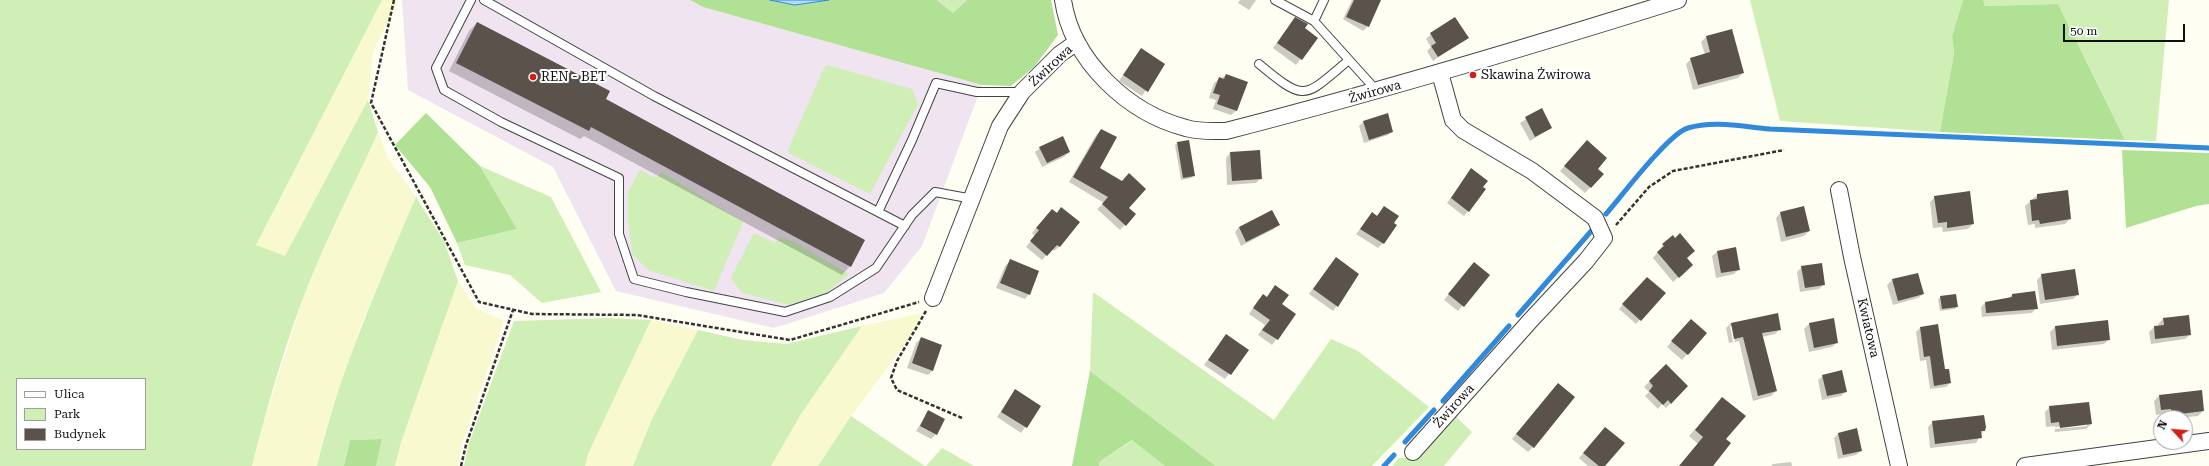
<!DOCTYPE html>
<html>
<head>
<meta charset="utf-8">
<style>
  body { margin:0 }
  #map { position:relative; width:2209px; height:466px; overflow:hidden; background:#fffef3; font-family:"Roboto Serif",serif }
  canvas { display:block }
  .legend { position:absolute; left:16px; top:378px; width:130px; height:72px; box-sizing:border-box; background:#fff; border:1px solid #9f9f9f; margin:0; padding:5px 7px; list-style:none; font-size:12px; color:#101010 }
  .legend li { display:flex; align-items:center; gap:8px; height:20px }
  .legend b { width:20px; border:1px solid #9f9f9f }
  .north { position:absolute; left:2153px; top:410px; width:40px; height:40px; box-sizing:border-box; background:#fff; border:1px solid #9f9f9f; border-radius:50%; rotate:296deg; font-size:11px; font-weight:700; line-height:16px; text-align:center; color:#101010 }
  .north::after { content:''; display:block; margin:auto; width:14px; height:18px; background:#d01f18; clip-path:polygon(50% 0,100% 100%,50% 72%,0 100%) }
  .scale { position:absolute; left:2063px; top:24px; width:122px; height:18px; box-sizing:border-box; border:2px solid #101010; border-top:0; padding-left:5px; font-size:12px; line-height:14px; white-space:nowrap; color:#101010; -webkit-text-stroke:3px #fff; paint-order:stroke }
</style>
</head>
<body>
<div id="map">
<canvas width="2209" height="466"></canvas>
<ul class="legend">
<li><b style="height:5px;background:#fff"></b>Ulica</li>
<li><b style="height:11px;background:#cfefb7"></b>Park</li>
<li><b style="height:11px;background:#5a524b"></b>Budynek</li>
</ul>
<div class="north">N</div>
<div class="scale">50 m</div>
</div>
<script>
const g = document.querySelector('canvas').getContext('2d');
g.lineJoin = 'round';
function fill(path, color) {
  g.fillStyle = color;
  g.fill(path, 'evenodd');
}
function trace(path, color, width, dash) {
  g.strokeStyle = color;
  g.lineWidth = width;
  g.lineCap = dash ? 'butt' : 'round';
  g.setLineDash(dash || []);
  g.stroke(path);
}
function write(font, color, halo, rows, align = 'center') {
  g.font = font + ' "Roboto Serif",serif';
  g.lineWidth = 4;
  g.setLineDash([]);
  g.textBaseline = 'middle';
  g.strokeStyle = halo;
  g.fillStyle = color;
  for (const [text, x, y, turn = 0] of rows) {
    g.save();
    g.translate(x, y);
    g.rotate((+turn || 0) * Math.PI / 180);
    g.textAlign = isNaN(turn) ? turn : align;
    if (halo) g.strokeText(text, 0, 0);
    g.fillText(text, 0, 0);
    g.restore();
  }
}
const industrial = new Path2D(`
  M402 0H690L703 7 982 85 922 246 884 293 774 328 616 291 553 167 408 90Z`);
const farmland = new Path2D(`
  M382 0H395L397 3 373 52 368 100 285 257 256 245Z
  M378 132 388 158 416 197 362 322 324 434 317 466H252L264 421 302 302 316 267Z
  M458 281 476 308 504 321 462 445 458 466H395L401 442Z
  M922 313 913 334 851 416 818 466H771L801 414 862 326Z
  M651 320 698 330 651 421 633 466H585L588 454Z`);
const green = new Path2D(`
  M0 0H382L256 245 285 256 368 100 378 132C353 188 324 243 302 301 282 354 266 411 252 466H0ZM17 379H145V449H17Z
  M937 0H967L953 13Z
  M1750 0H1963L1952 36 1954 53 1940 132 1780 121Z
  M1983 0H2169L2156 141 2125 140 2058 4 1985 6Z
  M827 65 912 89 918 104 870 194 787 152 823 70Z
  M480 166 551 197 601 292 542 303 510 275 465 265 457 243 517 229Z
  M640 170 656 178 662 172 743 222 714 291 648 270 632 254 628 222V192Z
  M416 197 444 241 458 281 401 442 395 466H376L382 439 350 440 344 466H317C339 373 378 285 416 197Z
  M754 233 775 243 780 237 794 242 849 274 826 293 789 305 742 293 731 278Z
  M1093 292 1274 420 1331 339 1358 351 1429 407 1372 466H1216L1090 371Z
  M609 318 651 320 588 454 585 466H464L468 446 514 321Z
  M862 326 801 414 771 466H633L651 421 698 330 743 340 786 344Z
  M851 416 925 466H818Z
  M1455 416 1472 432 1444 466H1392L1399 458H1411Z
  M1133 440 1165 466H1099V462Z
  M942 448 974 466H926Z`);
const forest = new Path2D(`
  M690 0H770L795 5 829 0H937L953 13 967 0H1051L1058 35 1034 67 1011 86 982 85 703 7Z
  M1963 0H1983L1985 6 2058 4 2125 140 1940 132 1954 53 1952 36Z
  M426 113 480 166 517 229 457 243 430 187 395 145Z
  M2122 150 2209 153V204L2196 206 2126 228Z
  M1090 371 1216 466H1165L1132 440 1099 462V466H1072Z
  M382 439 376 466H344L350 440Z`);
const water = new Path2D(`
  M770 0H829L795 5Z`);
const shadow = new Path2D(`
  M1240 0H1256L1249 10 1238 3Z
  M1352 0H1380L1368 26 1363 31 1343 19Z
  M1295 18 1303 28 1317 38 1296 65 1273 48Z
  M477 23 605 100 850 266 842 275 584 136 580 139 449 71 469 31Z
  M1431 34 1467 37 1433 61 1427 51 1431 47 1426 39Z
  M1706 37 1743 73 1738 78 1693 90 1686 64 1691 59 1705 55 1701 42Z
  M1141 49 1164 64 1142 96 1119 81Z
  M1226 75 1236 111 1231 115 1213 109 1216 100 1209 98 1214 83Z
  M1541 110 1551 128 1530 141 1520 123Z
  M1363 122 1392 131 1388 135 1364 143 1359 126Z
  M1101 130 1099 168 1128 208 1135 214 1120 230 1097 209 1104 203 1069 182 1096 135Z
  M1177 143 1193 176 1191 178 1181 180 1175 145Z
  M1582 146 1596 169 1602 174 1585 193 1560 171Z
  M1040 148 1069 152 1064 157 1042 167 1035 152Z
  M1230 153 1261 178 1256 183 1227 185 1226 158Z
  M1471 169 1485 190 1464 216 1447 203Z
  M2037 195 2070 219 2065 224 2035 228V224L2028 225 2025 206Z
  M1935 197 1973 224 1968 229 1943 232 1942 227 1933 228 1930 202Z
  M1385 207 1393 223 1383 243 1378 248 1356 234 1372 214 1376 217Z
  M1061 209 1078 223 1059 247 1054 251 1052 249 1042 260 1026 247 1035 236 1032 233 1047 215 1052 210 1056 213Z
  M1780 213 1809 231 1804 236 1781 242 1776 218Z
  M1279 224 1274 229 1241 246 1235 232 1239 227Z
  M1663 245 1686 258 1687 270 1673 282 1653 258Z
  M1717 252 1739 269 1734 274 1716 278 1712 256Z
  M1010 261 1029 294 1025 299 996 288 1005 266Z
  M1331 264 1358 274 1333 311 1309 294Z
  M1802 267 1824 284 1819 289 1800 292 1797 272Z
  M1469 268 1488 275 1458 311 1444 300Z
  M2042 275 2078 294 2073 299 2040 304 2037 280Z
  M1647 278 1664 293 1636 324 1619 309Z
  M1892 280 1923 294 1918 298 1893 305 1887 285Z
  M1275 286 1281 304 1295 314 1272 345 1258 335 1265 325 1249 314 1258 300 1263 296 1266 298Z
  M2012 295 2036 308 2032 313 1982 317 1981 307 1985 303 2008 299Z
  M1941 297 1957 306 1955 309 1940 311 1938 299Z
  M1777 314 1780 329 1775 334 1762 337 1776 391 1771 396 1753 401 1739 341 1735 342 1732 326H1730L1733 342 1729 343 1726 328 1731 323Z
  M2163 319 2190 335 2185 339 2151 344 2149 332 2154 327H2159L2158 324Z
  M1809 324 1837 342 1832 347 1809 352 1804 329Z
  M1686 325 1706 333 1682 360 1667 347Z
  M1937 325 1944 371 1950 383 1946 387 1930 389 1926 360 1920 361 1916 332 1920 328Z
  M2055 327 2109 339 2104 344 2052 350 2050 332Z
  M1226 336 1247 350 1225 379 1204 365Z
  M921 338 933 370 928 375 907 368 916 343Z
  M1666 365 1687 386 1666 408 1662 404 1658 409 1645 396 1649 392 1644 387Z
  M1823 376 1846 391 1841 396 1822 400 1818 380Z
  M1015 390 1040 406 1021 433 997 417Z
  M1553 390 1533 447 1528 452 1512 439Z
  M2159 396 2203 411 2198 416 2179 418H2167V413L2156 415 2154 401Z
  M1717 404 1725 440 1711 466H1679L1698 444 1689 436Z
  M2050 407 2091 424 2086 429 2055 432V426L2046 427 2045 412ZM2087 424V426L2055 429V427Z
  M928 412 936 434 931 439 916 431Z
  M1933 422 1984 430 1976 443 1930 448 1928 427Z
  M1601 433 1604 466H1588L1579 458Z
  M1839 433 1861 451 1856 455 1838 459 1834 438Z
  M1791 462 1792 466H1771L1773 464Z`);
const stream = new Path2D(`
  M1606 214C1621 197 1669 133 1688 128 1714 120 1744 127 1770 129L2209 148
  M1518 315 1593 229
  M1443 401 1509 326
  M1405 442 1434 410
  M1384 466 1394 455`);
const building = new Path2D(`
  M1354 0H1381L1369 27 1346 17Z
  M1295 17 1308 24 1305 28 1318 38 1302 60 1277 43Z
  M1455 17 1469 38 1438 57 1431 46 1436 43 1430 33Z
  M477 22 610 91 606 99 865 240 851 267 591 127 589 131 456 63Z
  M1732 29 1744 73 1698 85 1690 58 1710 52 1706 36Z
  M1141 48 1165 64 1148 92 1123 75Z
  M1226 74 1248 82 1237 111 1217 104 1220 95 1213 93 1219 77 1224 79Z
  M1542 108 1552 128 1535 137 1525 117Z
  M1388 113 1393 132 1369 140 1363 121Z
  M1101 129 1117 137 1100 168 1122 181 1129 173 1146 189 1129 208 1136 214 1126 226 1102 204 1108 197 1073 177Z
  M1063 136 1070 152 1047 163 1039 147Z
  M1189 140 1195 176 1183 178 1177 142Z
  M1587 140 1607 158 1598 169 1604 174 1591 188 1564 166Z
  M1260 150 1262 179 1232 181 1230 152Z
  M1471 168 1488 181 1483 187 1486 189 1469 212 1451 198Z
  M2068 190 2071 219 2040 224 2039 220 2032 221 2030 200 2037 199V194Z
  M1970 191 1974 224 1947 228V222L1938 223 1934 196Z
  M1384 206 1399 216 1394 223 1397 225 1384 244 1360 229 1372 212 1377 216Z
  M1804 206 1810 231 1786 237 1780 212Z
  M1061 207 1080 222 1060 247 1057 245 1047 256 1030 241 1039 230 1036 228 1052 209 1057 213Z
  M1272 210 1280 225 1246 242 1239 227Z
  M1680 233 1695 251 1687 258 1693 265 1679 278 1657 252 1664 246 1662 244 1673 235 1675 238Z
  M1736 247 1740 270 1721 273 1717 251Z
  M1336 257 1359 274 1338 307 1313 289Z
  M1010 259 1039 271 1030 295 1000 283Z
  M1474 262 1490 275 1464 307 1448 294Z
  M1822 263 1825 285 1805 288 1801 266Z
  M2075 269 2079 295 2045 300 2041 274Z
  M1918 273 1924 294 1898 301 1892 279Z
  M1647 277 1666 293 1641 321 1622 304Z
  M1275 285 1289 295 1282 304 1296 314 1278 340 1262 330 1270 320 1253 308 1263 294 1267 297Z
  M2035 291 2038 309 1986 313 1985 302 2012 297V294Z
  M1956 294 1958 307 1942 309 1940 296Z
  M1778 313 1781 330 1762 333 1777 391 1758 396 1743 337 1734 339 1731 323Z
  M2189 315 2191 335 2155 339 2154 326 2164 325 2163 318Z
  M1834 318 1838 343 1814 348 1809 323Z
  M1691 319 1707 333 1688 355 1671 341Z
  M2108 320 2110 340 2057 346 2055 326Z
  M1938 324 1945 369H1949L1951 383 1934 386 1930 356 1924 357 1920 327Z
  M1226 334 1249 350 1231 375 1208 360Z
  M921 337 942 345 933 371 912 363Z
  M1666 364 1688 386 1671 404 1668 400 1663 405 1649 391 1653 386 1649 381Z
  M1842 370 1847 392 1827 396 1822 375Z
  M1558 383 1575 397 1534 448 1516 434Z
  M1015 389 1041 406 1027 428 1001 412Z
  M2202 390 2204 411 2172 415 2171 409 2161 410 2159 395Z
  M1722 397 1746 416 1726 439 1731 443 1713 466H1679L1703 437 1695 430Z
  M2089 402 2092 424 2060 428 2059 422 2051 423 2049 406Z
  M928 410 945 419 937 435 920 426Z
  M1984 415 1986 427 1985 431H1981L1982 438 1935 444 1932 421Z
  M1605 427 1625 443 1605 466H1599L1583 453Z
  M1857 428 1862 451 1843 455 1838 433Z`);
const path = new Path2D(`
  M394 0 371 103 479 302 532 314 637 315 790 340 919 302
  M1616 225 1649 187 1673 171 1784 150
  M926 311 897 361 891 378 897 390 962 418
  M461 466 466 445 513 310`);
const service = new Path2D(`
  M471 0 436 68 444 90 501 122 619 178V234L634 279 686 292 785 312 830 297 876 268 912 215 935 192 973 199
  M484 0 654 96 905 226
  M1275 0 1314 21
  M1324 0 1314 21 1377 91
  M1259 64C1307 104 1304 97 1349 60
  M878 212 912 140 936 83 977 92H1022`);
const minor = new Path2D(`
  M1063 0C1072 61 1128 113 1186 128 1199 132 1213 131 1226 131 1378 92 1528 47 1678 0
  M1839 190 1852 257 1899 466
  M933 298 1000 126 1022 92 1060 54 1077 42
  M1413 452 1530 321 1586 261 1604 238 1595 218 1532 171 1463 130 1453 120 1440 73
  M2025 466 2209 441`);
const markers = [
  [1473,75,4,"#d01f18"],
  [533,77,4,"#d01f18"]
];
const streetNames = [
  ["Żwirowa",1051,66,-43],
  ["Żwirowa",1375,92,-16],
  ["Kwiatowa",1868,328,77],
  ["Żwirowa",1454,406,-48]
];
const poiNames = [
  ["Skawina Żwirowa",1481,75],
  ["REN - BET",541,77]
];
fill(industrial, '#efe4ef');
fill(farmland, '#f9f9cf');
fill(green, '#cfefb7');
fill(forest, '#b1e195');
fill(water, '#b2dafc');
trace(water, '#3189db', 1);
fill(shadow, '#0003');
trace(stream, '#3189db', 5);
fill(building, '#5a524b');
trace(service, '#434343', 10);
trace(minor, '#434343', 18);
trace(path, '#323232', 2.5, [4, 2]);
trace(service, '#fff', 8);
trace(minor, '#fff', 16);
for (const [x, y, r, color] of markers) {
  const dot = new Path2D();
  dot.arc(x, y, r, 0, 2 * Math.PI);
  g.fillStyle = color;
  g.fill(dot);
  trace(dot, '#fff', 1.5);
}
write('13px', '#101010', '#fff', streetNames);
write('13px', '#101010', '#fff', poiNames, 'left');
</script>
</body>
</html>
